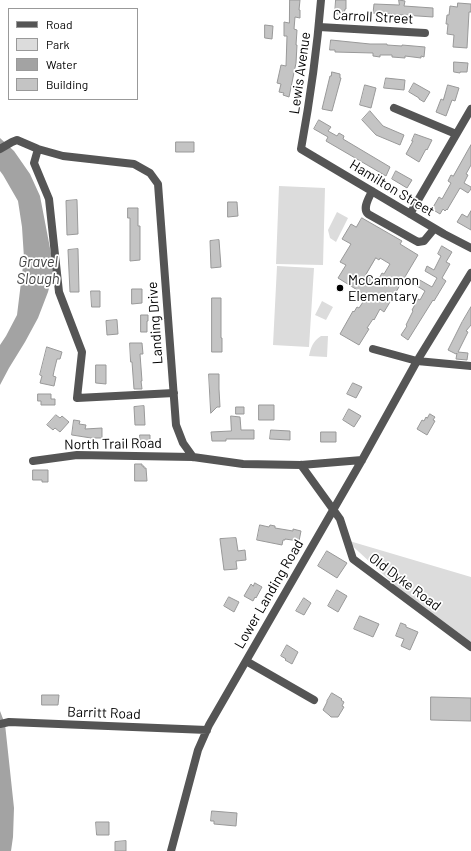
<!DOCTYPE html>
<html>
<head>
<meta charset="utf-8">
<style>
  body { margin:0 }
  #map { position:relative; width:471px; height:851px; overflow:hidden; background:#fff; font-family:Barlow,sans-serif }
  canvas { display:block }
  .legend { position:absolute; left:8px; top:8px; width:130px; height:92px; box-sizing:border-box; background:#fff; border:1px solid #999; margin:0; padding:5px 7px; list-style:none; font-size:12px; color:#000 }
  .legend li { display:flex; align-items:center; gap:8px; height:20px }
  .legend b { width:20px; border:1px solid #999 }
</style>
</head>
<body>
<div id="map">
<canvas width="471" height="851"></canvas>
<ul class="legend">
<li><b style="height:5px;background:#555"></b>Road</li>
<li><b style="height:11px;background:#dcdcdc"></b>Park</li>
<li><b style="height:11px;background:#a3a3a3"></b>Water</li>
<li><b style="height:11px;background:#c4c4c4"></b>Building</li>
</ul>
</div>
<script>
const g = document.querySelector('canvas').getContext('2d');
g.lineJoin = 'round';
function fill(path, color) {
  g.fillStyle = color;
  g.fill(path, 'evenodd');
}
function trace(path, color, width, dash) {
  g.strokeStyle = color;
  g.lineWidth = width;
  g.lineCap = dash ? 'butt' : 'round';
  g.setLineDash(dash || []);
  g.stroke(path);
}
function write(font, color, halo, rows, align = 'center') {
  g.font = font + ' Barlow,sans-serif';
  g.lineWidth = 3.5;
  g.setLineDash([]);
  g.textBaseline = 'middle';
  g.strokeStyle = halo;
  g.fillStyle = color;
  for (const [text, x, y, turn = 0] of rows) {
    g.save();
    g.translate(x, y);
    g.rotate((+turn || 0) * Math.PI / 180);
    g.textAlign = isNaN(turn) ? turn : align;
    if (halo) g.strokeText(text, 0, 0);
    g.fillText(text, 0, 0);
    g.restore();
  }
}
const green = new Path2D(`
  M279 186 325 188 323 265 276 264Z
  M337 212 348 218 336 242 330 238 328 230Z
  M277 266 314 268 309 347 273 345Z
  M322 301 333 307 326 320 315 315Z
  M321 336H328L327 357 309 356C311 347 313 341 321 336Z
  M346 540 471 577V645L424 612Z`);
const water = new Path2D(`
  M0 138 14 151 30 174 40 196 54 269 48 292 38 318 25 342 9 368 0 385V345L6 336 17 315 24 258 22 227 18 201 3 175 0 171Z
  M0 711 5 724 14 808 13 837 11 851H0Z`);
const building = new Path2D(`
  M290 0H300L299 10H300V18L295 17 294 29 297 30 296 45H297L296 63 289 97 283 95 284 93 279 92 281 84 277 83 281 65 286 66 287 36H284V22L289 23Z
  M336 0H346V9H345L344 14H335Z
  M399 0 405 1 404 6 433 8V17L373 13 374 4 399 5Z
  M458 3 471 4V12H469L467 48 453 47 454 35 447 34 448 24H446L447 15H449L450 6 457 7Z
  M265 25 273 26 272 39 265 38Z
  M331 40 370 44H387V45L402 46V45L425 47 424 57 421 56V58L405 56V58L392 57V55H380V57L373 56V53L335 52V50H330Z
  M454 62 468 63 467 72H460V73L454 72Z
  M332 72 340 74V78H341L332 111 322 109 330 76H331Z
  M386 78 405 80 404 90 384 88Z
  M414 83 430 92 424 102 419 99V98L409 92Z
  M365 85 376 88 371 108 360 105Z
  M448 85 459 88 455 101 452 100 446 116 436 112 441 99 443 100Z
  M370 111 383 126 404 135 400 145 376 135 362 120Z
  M319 120 331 127 328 131 337 136 339 133 344 136 343 139 390 167 386 176 326 141 328 137 314 129Z
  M415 134 432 140 427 150 426 149 419 162 406 154 413 141H412Z
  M176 142H194V152H176Z
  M471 145V165L466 174 468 175 464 183 471 187V189L468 193 460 188 447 210V209L445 211 443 209 440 214 432 209 439 197 442 199 451 183 448 181 451 175 453 176Z
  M396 171 412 180 407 188 392 179Z
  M77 200 78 234 67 235 66 201Z
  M228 202H237L238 216 228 217Z
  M128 208H138V226H140V260L130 261V218H128Z
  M471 211V230L457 222 462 214 467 217Z
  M362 218 402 241 400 244 418 255 384 312 380 309 374 320 373 319 367 328 369 329 359 345 340 334 353 311 354 312 357 307 359 308 367 296 338 278 346 265 340 262 351 244 342 239 351 224 356 227ZM376 258 379 260 380 258 390 264 384 274 382 273 377 282 366 275Z
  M219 240 221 267 211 268 210 241Z
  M442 246 452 252 446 262 450 264 442 278 446 281 434 301 433 300 408 340 401 335 407 326 406 325 413 311 412 310 418 299 420 300 425 291 414 284 418 279 432 287 437 278 425 271 427 266 434 270 441 256 438 254Z
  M78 249 79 292H70L68 250Z
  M132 289H142V303L132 304Z
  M91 291H100V307H92Z
  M212 298H221V338H222V352H212Z
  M471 307V325L466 331 468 332 458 352 468 353 467 360 456 359 457 353 456 354 448 350 462 322Z
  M141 315H148V321H147V332H141Z
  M117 320 118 334 107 335 106 321Z
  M130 343H142L143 354H140L142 381H141L142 389H134L132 362H131Z
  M47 347 62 352 60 359H57L54 371 53 376 56 377 54 386 40 383 42 376 40 375Z
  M96 365H106V384L96 383Z
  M209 374H219V389L220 407H217L211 413Z
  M353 383 362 387 356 398 347 394Z
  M38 394H51V399H55V405H41V401H38Z
  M259 405H274V420H259Z
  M144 406 145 425H135L134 407Z
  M236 407H244V414H236Z
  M349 409 361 416 354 427 343 420Z
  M430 414 435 417 433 420 435 421 427 435 417 429 422 420 424 421 426 417 427 418Z
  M56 415 60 418 62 416 69 422 60 432 55 428 53 430 47 425Z
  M231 416 240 417 241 430H254V439H226V441H212L211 432 231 431Z
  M74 420 80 421 79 424 86 425 85 429 102 428V438H91L72 435Z
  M271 430 290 431V440L270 439Z
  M321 432H336V442H321Z
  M140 435H150V445L141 446Z
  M135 464H142V466H144V468H146L147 481H135Z
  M33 470H48V482H42V480H33Z
  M260 525 269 527 270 525 275 526V528L293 531V529L301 531 299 541 285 539V540H283L282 545 257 540Z
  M236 538 238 551 245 550 246 560 236 561 237 569 224 570 220 539Z
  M327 551 347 563 337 578 318 566Z
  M255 583 262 587 256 598 255 597 253 601 244 596 251 584 253 586Z
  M337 590 347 596 338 612 328 606Z
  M229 597 239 602 234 612 224 606Z
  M304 598 311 603 304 615 296 611Z
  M360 616 379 624 373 637 354 629Z
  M401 623 406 625V627L418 632 410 650 401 646 404 639 396 636Z
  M287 645 298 652 292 664 285 660 286 659 281 656Z
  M332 693 342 699 341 700 344 702 342 706 344 707 338 717H331L329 715 323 710 327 702V701Z
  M42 695H59L58 705H42Z
  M431 697 471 698V721L431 720Z
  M212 811 237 813 236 826 214 824V821H211Z
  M96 822H109V835H97Z
  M126 841V851H115V842Z`);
const minor = new Path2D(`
  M321 0C317 50 310 100 301 149L444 234 471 248
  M319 27 425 33
  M394 108 456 134
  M0 149 12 142 17 140 38 149 63 156 134 164 150 173 158 184 176 425 183 443 193 457
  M38 149 34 163 49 199 59 292 82 352 77 398 174 393
  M372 191C369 198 362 208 368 214L418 242 424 241 434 229
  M410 214 471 109
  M373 349 417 361 471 366
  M33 461 77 455 193 457 243 464 301 465 362 460
  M301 465 340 519 353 559 471 647
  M246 661 314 700
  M0 724 9 722 207 730
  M171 851 198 750 209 725 362 460 417 361 471 273`);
const markers = [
  [340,288,4,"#000"]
];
const streetNames = [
  ["Carroll Street",373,17,3],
  ["Lewis Avenue",300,73,-82],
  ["Hamilton Street",392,188,31],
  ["Landing Drive",155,323,-94],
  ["North Trail Road",113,444,-1],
  ["Old Dyke Road",405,582,37],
  ["Lower Landing Road",269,594,-60],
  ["Barritt Road",104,713,2]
];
const poiNames = [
  ["McCammon",348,280],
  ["Elementary",348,296]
];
const waterNames = [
  ["Gravel",38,262],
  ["Slough",38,279]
];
fill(green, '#dcdcdc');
fill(water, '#a3a3a3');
fill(building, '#c4c4c4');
trace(building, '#999', 1);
trace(minor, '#555', 8);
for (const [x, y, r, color] of markers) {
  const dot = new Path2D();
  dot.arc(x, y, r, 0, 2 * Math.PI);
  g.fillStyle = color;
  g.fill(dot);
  trace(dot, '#fff', 1.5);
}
write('14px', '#000', '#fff', streetNames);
write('14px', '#000', '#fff', poiNames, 'left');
write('italic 15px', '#444', '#fff', waterNames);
</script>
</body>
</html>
